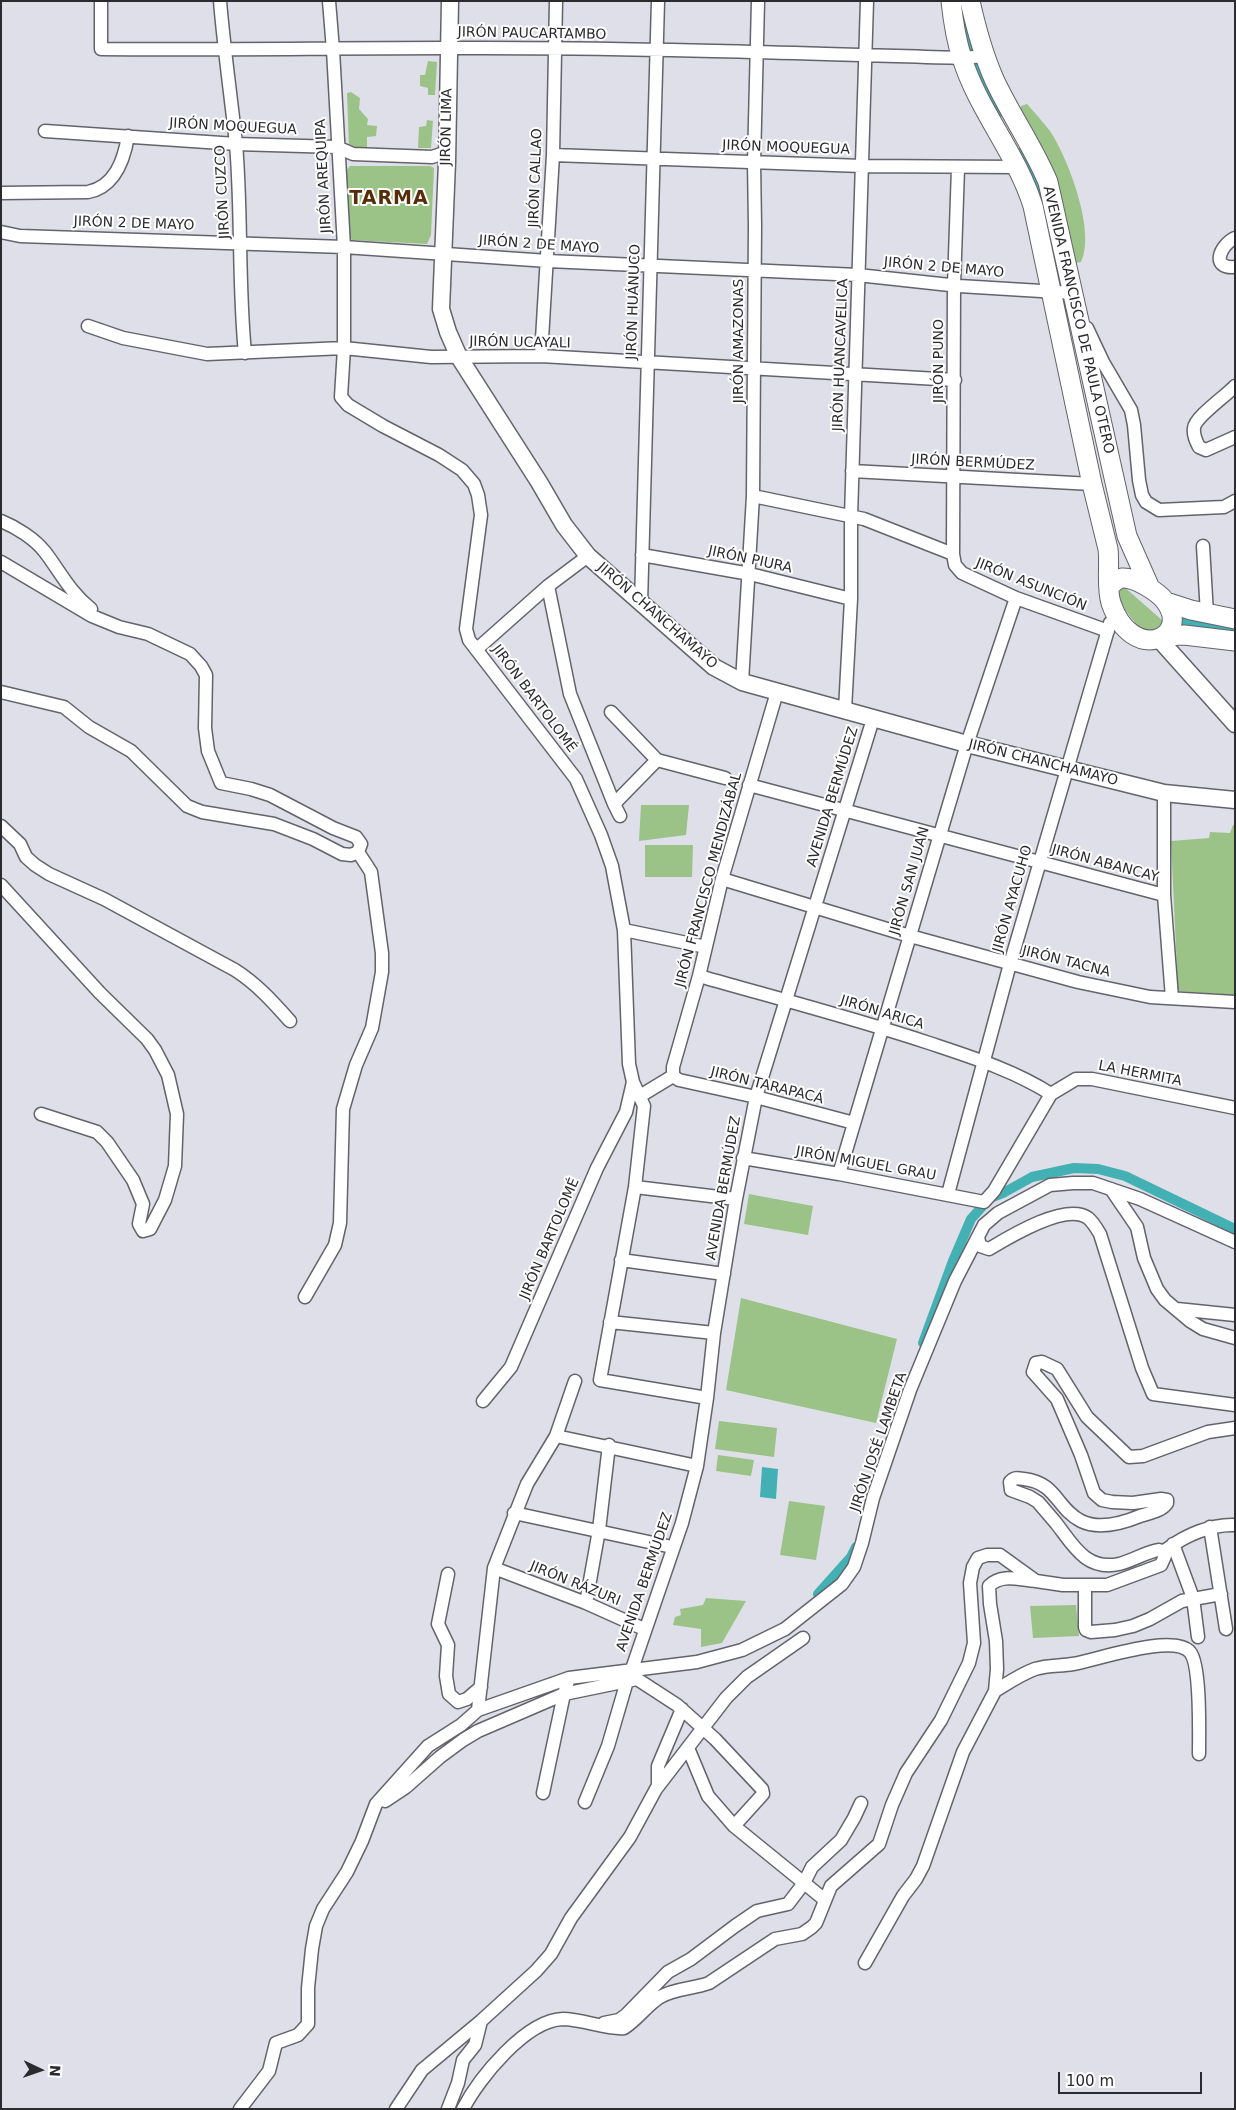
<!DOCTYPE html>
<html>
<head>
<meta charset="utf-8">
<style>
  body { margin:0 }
  #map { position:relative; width:1236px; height:2110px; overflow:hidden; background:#dfdfe9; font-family:"DejaVu Sans",sans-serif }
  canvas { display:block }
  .frame { position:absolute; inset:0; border:2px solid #2b2b2f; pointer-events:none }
  .north { position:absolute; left:15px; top:2045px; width:50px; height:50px; -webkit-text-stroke:4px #fff; paint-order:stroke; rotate:93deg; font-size:14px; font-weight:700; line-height:20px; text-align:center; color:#2b2b2f }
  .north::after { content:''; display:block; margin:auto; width:18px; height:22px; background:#2b2b2f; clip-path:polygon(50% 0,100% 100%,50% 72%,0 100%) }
  .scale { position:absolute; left:1058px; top:2072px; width:144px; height:22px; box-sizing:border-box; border:2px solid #2b2b2f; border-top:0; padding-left:6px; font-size:15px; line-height:18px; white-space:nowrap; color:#2b2b2f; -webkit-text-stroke:4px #fff; paint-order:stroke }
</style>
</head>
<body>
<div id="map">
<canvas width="1236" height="2110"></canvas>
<div class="frame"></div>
<div class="north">N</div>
<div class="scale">100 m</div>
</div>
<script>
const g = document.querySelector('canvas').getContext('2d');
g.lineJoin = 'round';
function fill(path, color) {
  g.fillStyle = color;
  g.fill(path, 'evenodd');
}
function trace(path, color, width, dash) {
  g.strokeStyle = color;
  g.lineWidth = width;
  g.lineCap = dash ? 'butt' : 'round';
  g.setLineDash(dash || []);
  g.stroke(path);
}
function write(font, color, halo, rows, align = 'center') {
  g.font = font + ' "DejaVu Sans",sans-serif';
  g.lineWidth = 4;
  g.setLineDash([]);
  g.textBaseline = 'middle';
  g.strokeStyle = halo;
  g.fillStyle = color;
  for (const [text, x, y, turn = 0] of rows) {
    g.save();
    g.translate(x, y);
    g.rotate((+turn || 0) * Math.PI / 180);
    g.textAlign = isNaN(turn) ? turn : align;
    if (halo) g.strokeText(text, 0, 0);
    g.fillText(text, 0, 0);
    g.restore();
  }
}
const green = new Path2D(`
  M428 61 437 62 435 95H428V88L420 86V75H425Z
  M351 92 360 98 359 109 368 119 367 125 377 126 376 136 367 137V148H349L347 93Z
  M1027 104C1035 113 1043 122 1050 131 1068 158 1096 231 1081 262L1076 263 1073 258 1021 111V106Z
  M427 120 433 121 431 148H418L419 127 426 126Z
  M350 166H430L434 168 431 235 427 244 352 240 347 231 345 172Z
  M1122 585 1163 621 1162 631 1144 632C1132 621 1120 604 1115 589Z
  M641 805H689L686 835 639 841Z
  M1233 825H1235V995L1178 991 1171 841 1209 838 1210 832 1230 833Z
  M645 845H693L692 877H645Z
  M749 1194 813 1206 808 1235 744 1224Z
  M741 1298 897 1339 876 1423 726 1390Z
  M719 1421 777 1428 774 1457 715 1449Z
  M718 1455 754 1460 751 1476 716 1471Z
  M789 1501 825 1506 816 1560 780 1555Z
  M706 1598 746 1601 722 1643 701 1647V1629L673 1625 675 1617 681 1615 680 1609 703 1605Z
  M1076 1605 1079 1636 1033 1638 1030 1606Z`);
const water = new Path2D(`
  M762 1467 778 1469 776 1499 760 1497Z`);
const canal = new Path2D(`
  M923 1343 953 1261 971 1219 990 1198 1005 1192 1032 1177 1074 1168 1098 1169 1125 1176 1235 1229
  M818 1594 851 1557 856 1547`);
const river = new Path2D(`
  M960 1C969 44 978 70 999 108
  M1025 155 1038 184 1059 277
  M1186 618 1199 624 1235 631`);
const minor = new Path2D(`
  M101 1V49C217 50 332 48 447 48 619 47 790 53 962 58L985 56
  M220 1C224 49 231 97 236 144 242 214 238 283 245 353
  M329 1 333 50 344 247V348L341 397 348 405 383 426 439 455 462 470 474 484 478 495 481 515 466 629 469 640 576 779 601 835 612 866 624 930 629 1064 633 1082 644 1106 635 1187 600 1380 707 1398
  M45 131 236 144 337 147 353 154 432 157 447 152
  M553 155 862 166 1017 167
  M1 193 88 192C115 187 124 160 128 136
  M1 232 20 236 344 247 548 261 858 275 959 286 1074 293
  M1235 238C1220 245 1210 269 1235 267
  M88 326 123 338 207 354 344 348 431 357 541 356 955 380
  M1087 328 1103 362 1131 410 1134 425 1139 480 1142 495 1146 502 1159 510 1224 507 1235 501
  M541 356 553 155 556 1
  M1235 386C1226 396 1195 417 1194 428 1193 435 1196 441 1199 447L1206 450 1235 437
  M852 471 1092 484
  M753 496 864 519 953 554 955 565 962 573 1016 598 1108 631
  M1 521C16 527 35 539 45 552 61 573 69 591 91 609
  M1203 546 1207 614
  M953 554 954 285 958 168
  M642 555 750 574 851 599
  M1 562 92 616 119 627 148 634 190 654 201 666 206 675 205 728 208 751 221 783 251 789 270 795 333 828 356 837 361 844 358 852 351 855 342 854 313 839 274 824 202 812 187 806 131 751 89 727 64 707 1 692
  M548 586 570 694 614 804 620 816
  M641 603 658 1
  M477 649 548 586 588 556
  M742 682 753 496 755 226 754 162 758 1
  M845 710 851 599V517L867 1
  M611 712 657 760
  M657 760 725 778
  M749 785 1164 895
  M1164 793V895L1172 998
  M614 804 657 760
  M1 826 20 844 26 857 35 865 49 874 104 899 235 970C257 984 273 1002 290 1021
  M722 879 910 936 1078 982 1150 997 1235 1002
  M1 885 100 993 147 1039 155 1050 168 1075 177 1114 175 1166 165 1200 150 1229 143 1231 139 1224 143 1204 133 1180 107 1142 97 1132 41 1114
  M624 930 706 947
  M699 976C776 998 853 1018 929 1043 971 1057 1013 1070 1051 1094
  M673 1076V1067L699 976 722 879 777 692
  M673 1076 679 1080 756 1097 854 1123
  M640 1096 673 1076
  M743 1158 839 1174 984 1202 994 1191 1051 1094 1076 1079H1092L1235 1108
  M839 1174 967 744 1016 598
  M635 1187 736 1199
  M1111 1189 1137 1227 1144 1258 1157 1289 1165 1300 1190 1321 1203 1329 1235 1338
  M948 1194 1010 964 1110 623 1117 617
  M978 1237 980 1246 989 1249C1009 1237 1066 1202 1088 1218 1093 1222 1097 1229 1100 1234L1142 1368 1153 1394 1235 1405
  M621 1260 724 1274
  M305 1297 335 1245 340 1223 343 1109 356 1065 372 1028 382 972V953L371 872 358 852
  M1177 1309 1235 1315
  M610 1322 714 1333
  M483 1401 511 1367 597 1168 626 1112 633 1082
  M556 1436 697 1466
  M514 1513 672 1547
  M1210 1527 1226 1629
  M1173 1544 1193 1598 1198 1637
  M1167 1549C1186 1535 1211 1524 1235 1525
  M494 1568 586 1603 644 1629
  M448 1574 438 1624 448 1645 446 1676 449 1694 458 1702 467 1699 481 1687
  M1085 1585V1627L1086 1630 1091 1632 1115 1630 1133 1626 1150 1619 1182 1601 1221 1594
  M586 1603 599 1530 609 1445
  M632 1669 682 1523 697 1466 707 1398 714 1333 736 1199 756 1097 873 719
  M632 1669 637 1679 677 1705 715 1739 762 1789 763 1794 734 1826
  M995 1691C1008 1683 1021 1674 1035 1669 1047 1665 1061 1666 1073 1664 1097 1660 1173 1633 1190 1652 1201 1665 1199 1735 1199 1754
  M478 1710 494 1568 527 1484 556 1436 575 1381
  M688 1748 708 1796 734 1826 825 1900
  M658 1786V1766L682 1709
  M543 1793 564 1694 637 1679
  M385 1801 406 1787 440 1757 463 1740 478 1731 564 1694 569 1678
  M585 1802 608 1746 627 1681
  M865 1963 903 1896 916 1879 923 1866 963 1752 995 1691 997 1669 996 1641 990 1604 989 1586C1002 1573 1019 1580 1036 1581
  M604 2023 619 2020 626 2015 668 1972 691 1959 735 1926 757 1911 788 1904 804 1883 812 1867 841 1840 854 1818 861 1803
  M240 2109 269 2071 276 2043 298 2035 308 2024V1988L312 1949 316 1926 323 1909 347 1872 362 1841 376 1804 428 1746 461 1725 478 1710 569 1678 697 1662 742 1650 785 1629 842 1584 854 1567 862 1543 873 1498 910 1390 955 1281 984 1225 998 1213 1050 1185 1073 1183H1093L1140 1199 1235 1242
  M396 2109 422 2070 481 2021 536 1971 551 1954 571 1918 630 1837 656 1789 726 1698 747 1677 803 1638
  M448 2109 458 2083 463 2060 475 2045 481 2021
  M463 2109C479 2078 526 2020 563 2019 582 2019 608 2030 624 2028 637 2020 646 2006 660 1997 675 1988 693 1989 709 1983L775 1939 802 1934 812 1927 816 1923 831 1886 879 1844 892 1805 906 1773 941 1720 969 1663 974 1643 970 1583 973 1567 978 1558 987 1555H1000L1036 1581 1063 1585H1107L1161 1565 1165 1556 1163 1551 1159 1550C1148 1551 1132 1561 1119 1564 1086 1571 1073 1545 1056 1523 1050 1516 1044 1509 1038 1502L1030 1497 1011 1490 1010 1482C1014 1477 1018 1478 1024 1479 1057 1483 1056 1508 1081 1521 1099 1530 1123 1523 1140 1516 1149 1513 1162 1511 1167 1503V1500L1161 1499 1133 1503 1112 1502 1102 1500 1094 1493 1081 1455 1057 1399 1033 1372 1036 1363 1042 1362 1057 1369 1087 1417 1129 1457 1143 1456 1208 1432 1235 1428`);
const major = new Path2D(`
  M450 1 447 162 441 309 448 332 459 357 539 482 564 525 588 556 714 667 742 682 967 744 1164 793 1235 800
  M1159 639 1235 724`);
const highway = new Path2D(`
  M951 1C953 20 956 40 962 58 978 110 1017 154 1033 206L1092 484 1108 549C1110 566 1106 587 1111 603 1132 665 1193 638 1165 601 1158 592 1135 577 1122 578 1117 579 1113 583 1110 586
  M970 1C976 28 983 54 994 79 1010 114 1033 146 1048 182L1127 536 1150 588
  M1166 602 1191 610 1235 619
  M1165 636 1184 635 1235 641`);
const streetNames = [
  ["JIRÓN PAUCARTAMBO",532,34,1],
  ["JIRÓN MOQUEGUA",233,127,3],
  ["JIRÓN LIMA",447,127,-89],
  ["JIRÓN MOQUEGUA",786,148,2],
  ["JIRÓN AREQUIPA",324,176,-93],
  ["JIRÓN CALLAO",536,178,-88],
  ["JIRÓN CUZCO",223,192,-93],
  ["JIRÓN 2 DE MAYO",134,224,2],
  ["JIRÓN 2 DE MAYO",539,245,4],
  ["JIRÓN 2 DE MAYO",944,268,5],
  ["JIRÓN HUÁNUCO",634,302,-88],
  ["AVENIDA FRANCISCO DE PAULA OTERO",1078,320,77],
  ["JIRÓN AMAZONAS",739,341,-90],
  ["JIRÓN UCAYALI",520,343,1],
  ["JIRÓN HUANCAVELICA",841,355,-88],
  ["JIRÓN PUNO",939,361,-90],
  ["JIRÓN BERMÚDEZ",973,463,3],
  ["JIRÓN PIURA",750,560,12],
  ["JIRÓN ASUNCIÓN",1031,585,22],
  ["JIRÓN CHANCHAMAYO",657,616,41],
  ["JIRÓN BARTOLOMÉ",534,699,53],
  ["JIRÓN CHANCHAMAYO",1043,763,14],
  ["AVENIDA BERMÚDEZ",833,797,-73],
  ["JIRÓN ABANCAY",1105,864,15],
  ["JIRÓN FRANCISCO MENDIZÁBAL",709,880,-75],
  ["JIRÓN SAN JUAN",910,881,-74],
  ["JIRÓN AYACUHO",1013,899,-74],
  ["JIRÓN TACNA",1066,962,14],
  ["JIRÓN ARICA",882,1013,17],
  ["LA HERMITA",1140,1074,11],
  ["JIRÓN TARAPACÁ",767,1086,14],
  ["JIRÓN MIGUEL GRAU",866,1164,10],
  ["AVENIDA BERMÚDEZ",724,1188,-80],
  ["JIRÓN BARTOLOMÉ",550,1239,-67],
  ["JIRÓN JOSÉ LAMBETA",879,1442,-71],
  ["AVENIDA BERMÚDEZ",645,1582,-71],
  ["JIRÓN RÁZURI",575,1584,22]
];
const districtNames = [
  ["TARMA",389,199]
];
fill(green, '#9bc387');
fill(water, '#43b1b3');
trace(canal, '#43b1b3', 10);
trace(river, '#43b1b3', 18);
trace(minor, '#63636c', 15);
trace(major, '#63636c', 19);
trace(highway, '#63636c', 21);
trace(minor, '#fff', 12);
trace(major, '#fff', 16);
trace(highway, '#fff', 19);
write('14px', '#2b2b2f', '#fff', streetNames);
g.letterSpacing = '1px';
write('bold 19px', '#582b09', '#fff', districtNames);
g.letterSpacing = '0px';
</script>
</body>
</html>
